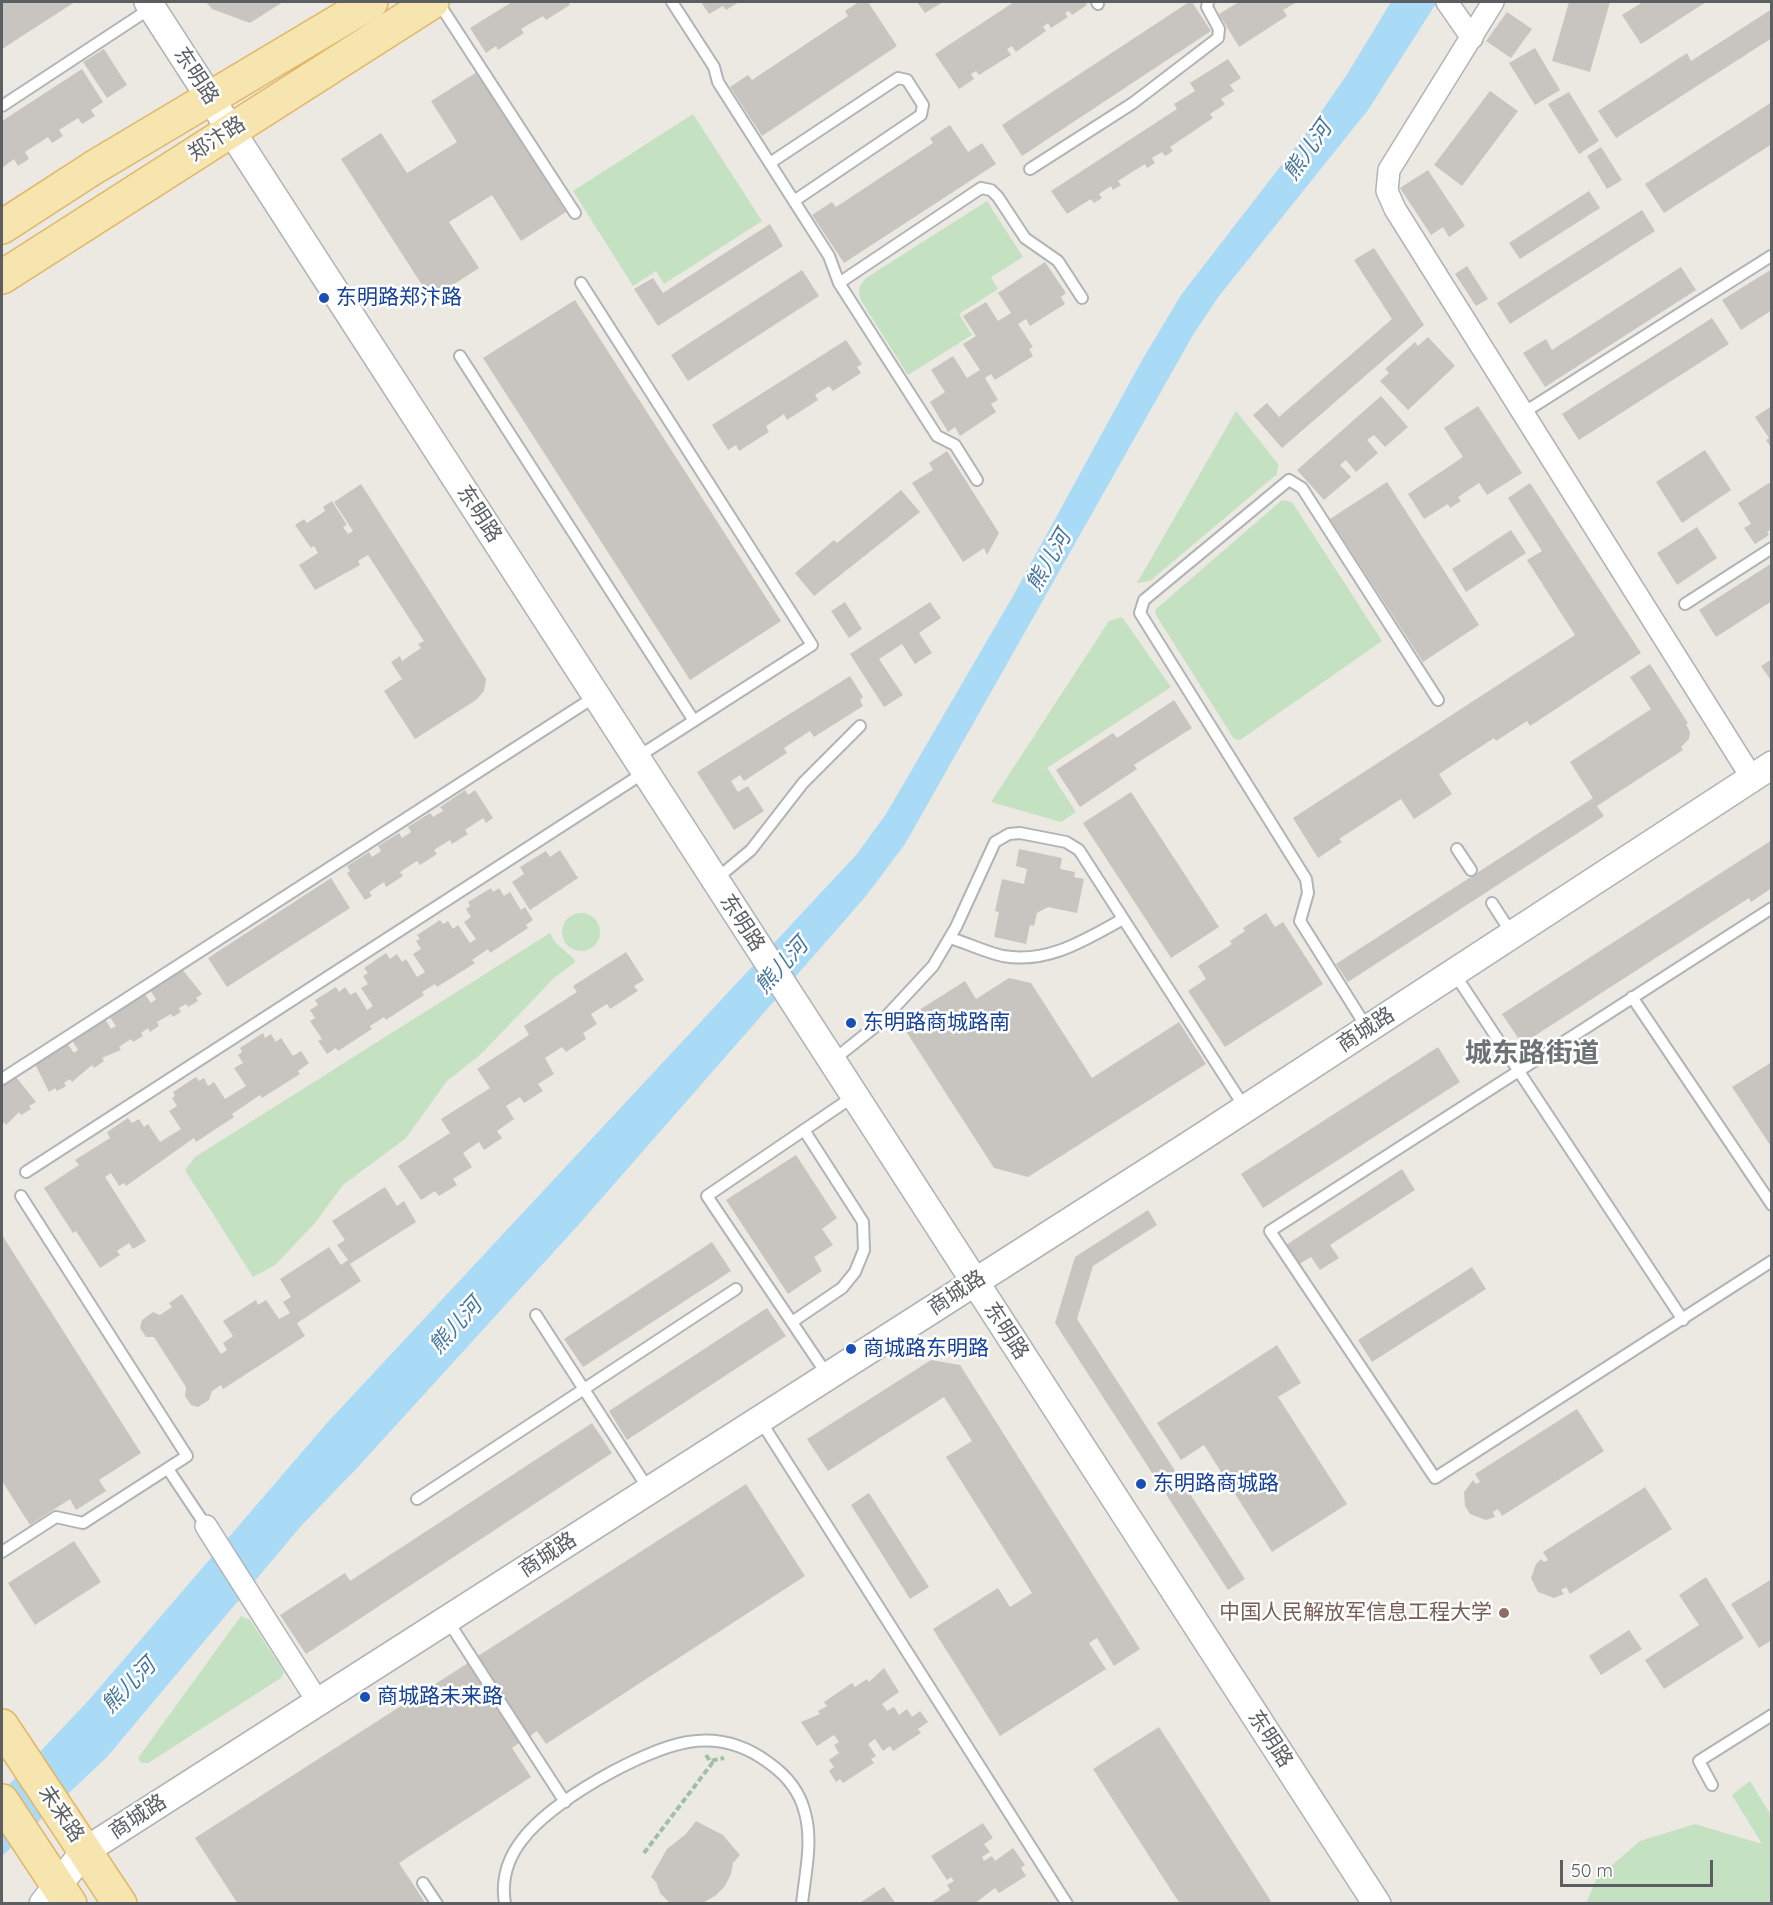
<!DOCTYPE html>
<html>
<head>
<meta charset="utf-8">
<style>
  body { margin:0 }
  #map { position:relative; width:1773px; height:1905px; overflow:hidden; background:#ece9e3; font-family:Quicksand,sans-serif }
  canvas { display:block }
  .frame { position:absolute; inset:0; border:3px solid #5b5f62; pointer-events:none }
  .scale { position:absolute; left:1560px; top:1860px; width:153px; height:27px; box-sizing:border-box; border:3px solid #5b5f62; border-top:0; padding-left:8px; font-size:18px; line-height:21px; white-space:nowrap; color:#5b5f62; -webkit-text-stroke:4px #fff; paint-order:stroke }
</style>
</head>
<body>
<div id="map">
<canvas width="1773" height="1905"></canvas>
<div class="frame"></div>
<div class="scale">50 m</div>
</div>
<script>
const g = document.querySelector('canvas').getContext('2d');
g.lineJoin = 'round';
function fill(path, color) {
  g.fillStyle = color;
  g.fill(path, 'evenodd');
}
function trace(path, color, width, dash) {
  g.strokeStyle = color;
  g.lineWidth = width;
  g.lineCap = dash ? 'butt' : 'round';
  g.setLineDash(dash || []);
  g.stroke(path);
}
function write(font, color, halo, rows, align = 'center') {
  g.font = font + ' Quicksand,"Noto Sans SC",sans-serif';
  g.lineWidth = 5;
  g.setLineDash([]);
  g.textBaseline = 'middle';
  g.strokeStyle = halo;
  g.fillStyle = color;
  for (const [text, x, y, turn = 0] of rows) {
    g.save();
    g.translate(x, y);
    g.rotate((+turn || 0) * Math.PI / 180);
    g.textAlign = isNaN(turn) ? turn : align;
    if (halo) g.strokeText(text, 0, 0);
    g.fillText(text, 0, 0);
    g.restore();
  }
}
const green = new Path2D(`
  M693 114 762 221 664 284 656 271 633 286 573 191Z
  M987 201 1023 257 991 277 998 289 959 314 972 335 908 375 862 302C857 292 858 287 866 278Z
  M1236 411 1278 464 1277 474 1150 581 1137 583Z
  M1282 500 1292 502 1382 641 1240 740 1234 739 1156 615 1155 610Z
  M1122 617 1171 687 1047 768 1076 812 1061 822 991 802 1109 621Z
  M562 932a19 19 0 1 1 38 0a19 19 0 1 1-38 0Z
  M550 933 555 942 575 960 574 963 554 978 480 1055 447 1081 406 1138 343 1185 315 1223 275 1265 253 1277 185 1170 195 1157Z
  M241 1616 250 1620 284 1672 281 1678 148 1763H141L138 1758Z
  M1750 1781 1771 1815V1903H1586L1597 1878 1640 1841 1695 1824 1762 1844 1732 1795Z`);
const water = new Path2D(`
  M1391 2H1437L1368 110 1219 296 1193 335 905 844 866 896 581 1222 357 1468 301 1526 107 1757 2 1856V1792L88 1701 327 1423 857 854 886 814 1013 596 1141 362 1181 295 1310 128 1346 76Z`);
const building = new Path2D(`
  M2 2H75L2 49Z
  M206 2H283L250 23 212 9Z
  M512 2H568L570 5 546 20 543 16 521 29 524 33 498 50 496 46 486 53 470 28Z
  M701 2H739L726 10 723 6 709 14Z
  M859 2H868L897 46 762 136 730 87 748 75 752 80 848 16 845 11Z
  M917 2H943L925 13Z
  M1014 2H1085L1087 5 1072 15 1069 11 1065 13 1068 17 1051 28 1048 23 1043 27 1046 31 1016 52 1012 46 1007 49 1011 55 979 75 976 71 971 74 974 79 959 89 935 54Z
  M1189 2H1192L1211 31 1022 156 1002 125Z
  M1239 2H1297L1283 10 1287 16 1239 47 1219 14Z
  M1569 2H1610L1590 72 1552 61Z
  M1643 2H1706L1641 44 1622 15Z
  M1772 9V38L1616 138 1598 111 1687 53 1691 61Z
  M1507 12 1532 29 1511 58 1486 41Z
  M1535 48 1560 90 1535 105 1509 63Z
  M104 49 127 85 107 98 83 62Z
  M1228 59 1241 78 1230 85 1234 91 1221 99 1225 104 1210 114 1213 118 1170 147 1173 151 1165 156 1162 152 1152 158 1155 163 1147 168 1145 164 1118 181 1121 185 1113 190 1111 186 1099 194 1102 198 1094 203 1091 199 1067 214 1051 191 1177 109 1174 104 1195 91 1190 83Z
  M82 69 103 102 91 110 95 116 82 124 78 118 59 130 63 136 52 143 48 137 25 152 29 159 18 166 14 159 2 168V121Z
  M477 72 566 212 521 241 492 195 449 222 479 268 431 299 341 159 381 133 407 173 457 142 431 101Z
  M1490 91 1518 111 1462 186 1434 165Z
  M1569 92 1599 141 1579 154 1548 104Z
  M1772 102V144L1664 213 1645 184Z
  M950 125 968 152 982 143 996 164 844 263 812 215 832 202 836 207 933 143 930 138Z
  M1601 147 1622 180 1607 189 1587 156Z
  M1428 170 1465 226 1449 237 1443 227 1431 235 1400 188Z
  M1589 191 1600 208 1520 259 1509 243Z
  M1642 210 1655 231 1510 324 1497 303Z
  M770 224 783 246 658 326 634 289 653 278 663 293Z
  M1374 248 1424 325 1282 448 1253 415 1267 403 1279 417 1392 319 1354 260Z
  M1045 262 1066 293 1061 297 1065 304 1030 326 1026 319 1018 324 1033 347 1029 349 1033 356 995 380 991 374 985 378 998 400 991 404 996 412 960 436 955 427 948 432 930 402 945 392 931 370 953 356 967 378 980 370 963 344 976 336 963 316 986 302 998 321 1011 313 998 293Z
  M1467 266 1488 299 1476 306 1455 274Z
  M1681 267 1696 290 1545 387 1523 353 1546 339 1552 350Z
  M1772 269V310L1741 330 1722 300Z
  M802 270 819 296 688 381 671 355Z
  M575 300 781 621 690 680 483 358Z
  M1712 318 1729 344 1579 440 1562 414Z
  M1428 337 1455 366 1408 410 1380 381 1389 373 1385 369 1415 342 1418 346Z
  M846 340 862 364 857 367 861 373 833 391 829 386 815 395 818 400 787 420 784 414 766 426 769 432 739 451 736 445 728 450 712 425Z
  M1381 396 1408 427 1385 447 1374 435 1367 440 1378 453 1356 472 1346 460 1340 465 1351 477 1324 500 1297 470Z
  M1478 406 1522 473 1487 495 1479 483 1458 497 1461 501 1450 508 1448 504 1424 519 1408 494 1463 457 1444 428Z
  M1772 406V449L1766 440 1769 438 1755 417Z
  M1705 450 1731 490 1682 523 1656 482Z
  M947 451 999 533 987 555 984 548 963 562 912 483 933 470 929 463Z
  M1387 482 1479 625 1423 662 1330 519Z
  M1530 483 1641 653 1530 726 1527 721 1496 741 1494 738 1439 774 1452 794 1414 819 1401 799 1339 839 1342 842 1318 858 1293 818 1575 635 1527 560 1542 551 1508 498Z
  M1769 483 1772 486V529L1767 532 1769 535 1755 544 1744 528 1751 524 1738 503Z
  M361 484 486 679 484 691 476 700 415 739 384 691 402 679 391 662 400 656 402 661 421 648 418 644 424 641 368 555 358 561 360 565 315 590 299 565 318 553 314 546 311 548 295 525 304 519 307 523 325 511 323 507 332 501 347 525 343 527 348 534 353 531 334 502Z
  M901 490 920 512 814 596 795 573 834 540 837 543Z
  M1697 527 1717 558 1677 585 1657 553Z
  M1511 530 1526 553 1466 592 1452 569Z
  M1772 563V601L1716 637 1699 610Z
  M845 602 862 629 849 638 831 611Z
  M930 602 941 618 919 633 932 653 915 664 902 644 879 659 903 695 884 707 850 654Z
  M1772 659V682L1761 666Z
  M1650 664 1688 723 1686 724 1690 732 1689 739 1681 747 1683 750 1597 806 1604 816 1348 982 1336 964 1593 798 1570 762 1651 709 1630 677Z
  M850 676 863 697 860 700 863 706 814 737 810 731 784 748 787 753 744 781 740 775 731 781 738 792 748 786 764 811 734 830 697 772Z
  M1174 700 1192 728 1134 765 1137 769 1080 807 1056 770 1113 733 1117 738Z
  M465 790 468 795 475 790 493 818 486 823 483 818 465 830 468 834 452 844 450 840 434 850 437 854 420 865 417 861 400 872 403 876 386 887 384 882 369 892 372 896 365 900 347 873 350 871 347 866 369 852 372 857 381 851 378 846 399 833 402 838 411 832 408 827 430 813 433 817 443 811 440 807Z
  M1131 792 1219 927 1171 958 1083 823Z
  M1772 840V888L1751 902 1749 898 1522 1044 1502 1014Z
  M1019 849 1062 858 1060 869 1075 872 1074 877 1084 879 1077 913 1048 907 1037 913 1034 926 1030 925 1026 944 994 937 999 912 995 911 1002 879 1024 884 1027 869 1016 866Z
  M560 850 578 878 530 910 512 882 524 874 520 867 546 851 550 857Z
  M331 878 350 908 227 987 208 958Z
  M491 888 493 892 499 888 504 896 510 892 521 910 525 907 533 920 526 925 528 928 490 953 488 949 472 960 475 963 437 987 435 984 422 992 424 995 386 1020 384 1017 370 1026 372 1029 338 1051 336 1048 327 1054 318 1041 322 1039 310 1021 315 1018 310 1010 318 1005 315 1000 336 987 339 992 345 987 350 995 356 992 367 1010 373 1006 361 988 368 984 363 976 368 973 364 968 386 953 390 959 397 954 402 962 406 959 417 977 425 972 413 954 421 949 416 941 420 939 417 935 440 920 443 924 448 921 453 929 458 925 470 943 476 939 464 922 471 917 466 909 470 906 468 902Z
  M1266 913 1275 927 1283 922 1323 984 1225 1047 1188 991 1206 979 1198 966 1232 944 1230 941 1245 931 1243 928Z
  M626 952 644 980 634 986 638 991 610 1009 607 1004 591 1014 597 1024 583 1033 586 1039 566 1052 562 1047 545 1058 554 1074 538 1084 543 1091 524 1103 520 1097 506 1106 514 1119 497 1131 502 1138 484 1150 479 1142 463 1153 472 1167 453 1179 457 1185 439 1196 435 1191 421 1200 398 1166 450 1133 441 1119 490 1088 477 1069 529 1035 524 1026 577 992 573 986Z
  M182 969 202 994 196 998 198 1001 188 1007 186 1004 179 1008 181 1012 173 1017 171 1014 157 1022 159 1026 150 1032 148 1028 141 1033 143 1036 133 1042 131 1039 119 1047 121 1050 102 1058 104 1061 94 1068 92 1065 72 1082 70 1079 64 1083 66 1086 57 1091 55 1088 49 1092 35 1064 67 1043 74 1053 78 1050 72 1040 105 1019 111 1029 116 1026 109 1016 144 993 151 1003 156 999 150 990Z
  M1009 978 1031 983 1092 1078 1179 1022 1206 1064 1028 1177 994 1168 900 1022 965 981 976 999Z
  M263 1033 265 1038 271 1034 276 1042 281 1038 293 1056 301 1051 309 1063 298 1071 300 1074 262 1098 260 1095 232 1114 234 1117 196 1142 194 1138 126 1186 124 1183 119 1186 111 1173 105 1177 146 1241 133 1249 129 1243 117 1251 120 1255 100 1268 76 1231 73 1233 44 1188 79 1165 75 1160 110 1138 107 1132 128 1118 132 1123 139 1119 144 1127 148 1124 160 1142 181 1129 169 1111 177 1106 172 1098 175 1096 173 1092 196 1077 199 1081 204 1078 208 1086 214 1082 225 1099 246 1086 234 1068 243 1063 238 1055 242 1052 240 1048Z
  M1438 1047 1460 1082 1263 1208 1241 1174Z
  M1772 1062V1148L1732 1087Z
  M16 1077 36 1102 29 1106 31 1109 21 1115 19 1112 6 1125 4 1122 2 1124V1086Z
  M796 1155 837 1218 822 1229 833 1245 814 1257 822 1271 788 1294 726 1200Z
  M1402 1169 1415 1190 1330 1245 1339 1258 1320 1270 1311 1257 1298 1265 1286 1245Z
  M385 1187 397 1206 404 1201 416 1222 350 1264 361 1281 297 1323 305 1336 223 1389 221 1385 212 1391 209 1400 198 1407 191 1405 185 1396 186 1387 154 1337H146L140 1328 142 1320 153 1312 160 1315 172 1307 169 1303 182 1294 221 1354 227 1350 223 1343 233 1336 223 1321 256 1300 258 1305 266 1300 279 1319 290 1313 283 1302 291 1297 280 1279 329 1247 341 1265 348 1260 337 1245 345 1240 332 1221Z
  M1148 1210 1157 1225 1093 1266 1077 1319 1245 1579 1228 1590 1055 1323 1075 1257Z
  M2 1235 141 1453 99 1480 106 1491 76 1510 70 1499 30 1525 2 1481Z
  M712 1242 731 1271 583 1367 564 1339Z
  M1472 1267 1486 1289 1372 1362 1358 1340Z
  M767 1308 786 1336 627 1440 609 1411Z
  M1277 1345 1301 1383 1278 1397 1347 1504 1272 1552 1204 1445 1181 1460 1157 1423Z
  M931 1360 960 1365 1140 1649 1114 1666 1097 1638 1089 1643 1106 1669 1000 1736 933 1629 998 1588 1010 1607 1032 1593 946 1457 972 1441 944 1397 828 1471 807 1439Z
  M1577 1409 1604 1451 1502 1516 1498 1509 1493 1512 1495 1517 1486 1520 1470 1514 1465 1506 1464 1492 1473 1480 1476 1484 1480 1482 1475 1474Z
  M592 1423 612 1453 306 1654 280 1615 345 1573 350 1581Z
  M746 1484 805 1576 546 1744 537 1731 530 1736 478 1656Z
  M1645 1487 1672 1529 1570 1594 1566 1587 1561 1590 1564 1594 1554 1598 1538 1592 1531 1578 1536 1564 1541 1559 1544 1562 1548 1560 1543 1552Z
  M869 1493 929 1587 910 1599 851 1505Z
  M74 1541 101 1582 35 1625 8 1583Z
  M1706 1577 1744 1638 1664 1689 1645 1660 1699 1625 1679 1595Z
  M1772 1579V1640L1759 1648 1731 1604Z
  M1629 1630 1642 1649 1601 1675 1589 1656Z
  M468 1663 519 1743 512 1748 531 1777 399 1863 426 1904H238L195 1838Z
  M884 1668 899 1692 882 1704 887 1711 894 1707 899 1715 907 1709 912 1717 920 1711 928 1722 918 1729 921 1733 893 1751 890 1746 883 1751 875 1739 868 1744 876 1756 871 1759 874 1763 843 1783 840 1779 836 1782 829 1771 834 1767 829 1760 839 1753 834 1745 839 1742 834 1735 817 1746 801 1722 820 1714 818 1711 827 1706 824 1702 852 1683 855 1687 867 1679 869 1682Z
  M1159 1727 1269 1898 1272 1904H1180L1093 1769Z
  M696 1821 723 1835 740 1855 733 1863 731 1874 725 1886 715 1896 701 1904H671L660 1893 656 1882 651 1877 667 1849 686 1834Z
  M983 1823 993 1838 984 1844 990 1852 982 1857 984 1861 992 1856 995 1861 1013 1848 1025 1865 1021 1868 1026 1876 999 1893 995 1888 974 1904H929L950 1890 947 1885 954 1881 951 1877 947 1880 931 1856Z
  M884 1887 896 1904H858Z`);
const path = new Path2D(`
  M706 1755 710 1761 724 1758
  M644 1853 713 1762`);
const service = new Path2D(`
  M438 2 575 213
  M672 2 714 67 718 82 829 256 839 283 937 436 955 445 977 480
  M1097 2 1098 4
  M2 106 151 8
  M770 163 898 78 907 80 923 105 921 115 794 201
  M1030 169 1133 103 1218 38 1219 29 1207 7 1208 2
  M581 283 812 645 636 758
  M839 283 981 188 991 190 998 197 1025 238 1058 261 1082 298
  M460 356 694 721
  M1523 413 1771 256
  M1685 604 1772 548
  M1457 849 1471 870
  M715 880 751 850 803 783 860 726
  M1492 903 1512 934
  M1772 908 1270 1231 1435 1478 1772 1261
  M950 938C967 943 985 952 1003 956 1048 964 1085 940 1123 919
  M1454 973 1683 1320
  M1632 997 1772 1205
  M1367 1028 1300 921 1308 893 1306 879 1140 613 1144 600 1289 480 1302 488 1438 700
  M832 1061 881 1022 933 966 956 927 995 842 1009 834 1020 833 1066 842 1079 850 1245 1108
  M2 1079 596 696
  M26 1172 645 772
  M536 1315 649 1490
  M792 1322 842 1288 855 1272 864 1250 863 1222 804 1130
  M828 1376 707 1196 854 1096
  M760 1420 1067 1904
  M168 1469 206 1526
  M417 1499 736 1289
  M2 1552 56 1517 83 1523 187 1456 21 1196
  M448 1621 565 1802
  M1712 1785 1699 1761 1772 1715
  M423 1883 437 1904
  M505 1904C501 1880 508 1858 522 1840 550 1802 641 1750 688 1742 718 1737 745 1745 769 1763 786 1775 800 1792 805 1813 813 1842 805 1874 802 1904`);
const minor = new Path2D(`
  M1447 2 1472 38
  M1493 2 1389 170 1387 191 1395 209 1752 778
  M206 1526 318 1702`);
const tertiary = new Path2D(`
  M148 2 1377 1904
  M43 1904 85 1851 1191 1144 1772 765`);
const primary = new Path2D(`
  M2 227 93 168 371 2
  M2 277 432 2
  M2 1726 120 1904
  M2 1801 70 1904`);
const markers = [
  [324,298,6,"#1a4fb4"],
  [851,1023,6,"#1a4fb4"],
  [851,1349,6,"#1a4fb4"],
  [1141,1484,6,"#1a4fb4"],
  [1504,1613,6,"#8d6e63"],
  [365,1697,6,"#1a4fb4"]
];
const streetNames = [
  ["东明路",196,76,57],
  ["郑汴路",217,139,-33],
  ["东明路",479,514,57],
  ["东明路",742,923,57],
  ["商城路",1366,1030,-33],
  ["商城路",957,1293,-33],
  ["东明路",1006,1331,57],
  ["商城路",548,1555,-33],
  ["东明路",1270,1739,57],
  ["未来路",61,1814,56],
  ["商城路",138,1817,-33]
];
const transitNames = [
  ["东明路郑汴路",336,298],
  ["东明路商城路南",863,1023],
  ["商城路东明路",863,1349],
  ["东明路商城路",1153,1484],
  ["商城路未来路",377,1697]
];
const educationNames = [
  ["中国人民解放军信息工程大学",1492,1613]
];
const waterNames = [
  ["熊儿河",1308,151,-55],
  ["熊儿河",1049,561,-60],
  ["熊儿河",782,966,-48],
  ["熊儿河",456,1326,-48],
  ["熊儿河",129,1686,-46]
];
const districtNames = [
  ["城东路街道",1532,1054]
];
fill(green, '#c4e1c2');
fill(water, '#a9daf6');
fill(building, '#c8c4bf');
trace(service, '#b0b4b7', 14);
trace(minor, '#b0b4b7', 24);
trace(tertiary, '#b0b4b7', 30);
trace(primary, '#e2b666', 36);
trace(path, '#9cc2a3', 4, [6, 3]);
trace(service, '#fff', 10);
trace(minor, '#fff', 21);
trace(tertiary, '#fff', 27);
trace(primary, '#f6e5ae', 33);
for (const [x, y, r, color] of markers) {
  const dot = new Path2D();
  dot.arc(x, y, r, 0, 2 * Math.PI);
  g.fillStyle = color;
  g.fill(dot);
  trace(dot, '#fff', 2);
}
write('21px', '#5b5f62', '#fff', streetNames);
write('21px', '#164399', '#fff', transitNames, 'left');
write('21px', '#785e54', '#fff', educationNames, 'right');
write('italic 22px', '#46779d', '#fff', waterNames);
write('bold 27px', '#6c7174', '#fff', districtNames);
</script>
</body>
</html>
